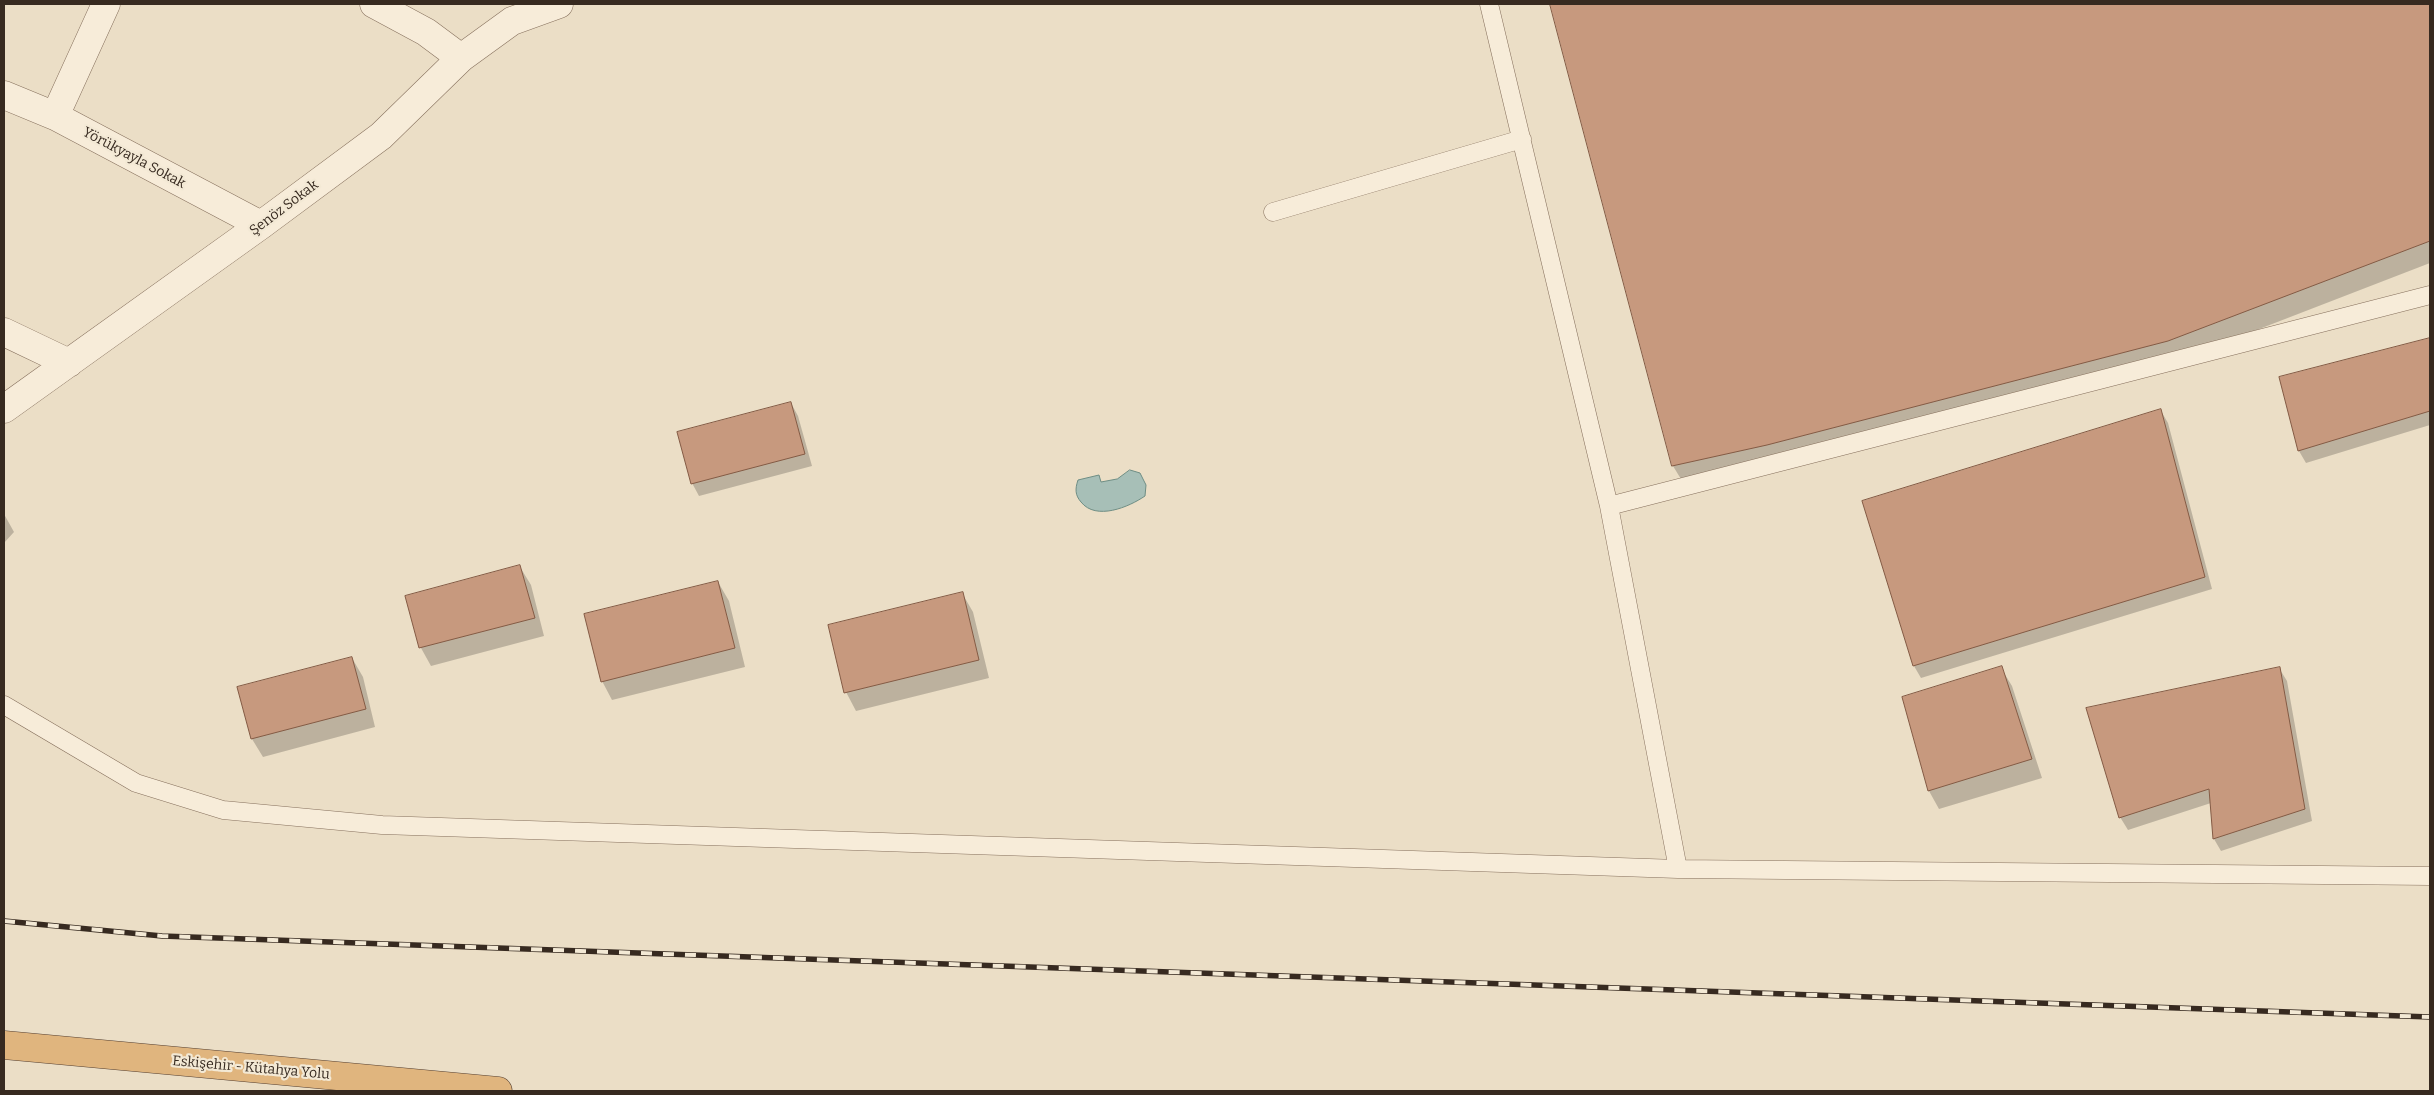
<!DOCTYPE html>
<html>
<head>
<meta charset="utf-8">
<style>
  body { margin:0 }
  #map { position:relative; width:2434px; height:1095px; overflow:hidden; background:#ebdec6; font-family:Bitter,serif }
  canvas { display:block }
  .frame { position:absolute; inset:0; border:5px solid #372a20; pointer-events:none }
</style>
</head>
<body>
<div id="map">
<canvas width="2434" height="1095"></canvas>
<div class="frame"></div>
</div>
<script>
const g = document.querySelector('canvas').getContext('2d');
g.lineJoin = 'round';
function fill(path, color) {
  g.fillStyle = color;
  g.fill(path, 'evenodd');
}
function trace(path, color, width, dash) {
  g.strokeStyle = color;
  g.lineWidth = width;
  g.lineCap = dash ? 'butt' : 'round';
  g.setLineDash(dash || []);
  g.stroke(path);
}
function write(font, color, halo, rows, align = 'center') {
  g.font = font + ' Bitter,serif';
  g.lineWidth = 4.5;
  g.setLineDash([]);
  g.textBaseline = 'middle';
  g.strokeStyle = halo;
  g.fillStyle = color;
  for (const [text, x, y, turn = 0] of rows) {
    g.save();
    g.translate(x, y);
    g.rotate((+turn || 0) * Math.PI / 180);
    g.textAlign = isNaN(turn) ? turn : align;
    if (halo) g.strokeText(text, 0, 0);
    g.fillText(text, 0, 0);
    g.restore();
  }
}
const water = new Path2D(`
  M1130 470 1140 473 1146 485 1145 496C1129 507 1096 521 1081 502 1075 495 1075 489 1078 480L1099 475 1101 482 1117 479Z`);
const shadow = new Path2D(`
  M1551 4H2430V263L2179 360 1684 484 1673 466Z
  M2430 339V425L2306 463 2299 451 2280 378Z
  M791 403 798 416 812 466 699 496 692 483Z
  M2161 411 2168 423 2212 589 1921 678 1914 666Z
  M4 514 14 532 4 543Z
  M520 567 531 585 544 636 431 666 421 648 407 597Z
  M718 582 729 601 745 667 612 700 602 681Z
  M962 593 973 612 989 678 856 711 846 692Z
  M352 658 363 677 375 727 263 757 252 739 239 688Z
  M2001 668 2012 686 2042 778 1939 809 1929 791Z
  M2279 668 2287 681 2312 821 2221 851 2214 839 2211 803 2128 830 2120 817Z`);
const building = new Path2D(`
  M1550 4H2430V241L2168 341 1767 445 1672 466Z
  M2430 338V411L2298 451 2279 377Z
  M791 402 805 454 691 484 677 432Z
  M2161 409 2205 577 1913 666 1862 501Z
  M520 565 535 618 419 648 405 596Z
  M718 581 735 648 601 682 584 614Z
  M963 592 979 660 844 693 828 625Z
  M352 657 366 709 251 739 237 687Z
  M2002 666 2032 759 1928 791 1902 697Z
  M2280 667 2305 809 2213 839 2209 789 2119 818 2086 708Z`);
const service = new Path2D(`
  M1489 4 1609 506
  M1273 212 1522 139
  M4 705 136 783 223 810 382 825 1678 869 2430 876
  M1678 869 1609 506 2430 295`);
const minor = new Path2D(`
  M374 4 426 32 461 58
  M4 95 55 116 261 225
  M55 116 106 4
  M4 332 69 363
  M4 409 261 225 381 136 461 58 512 21 559 4`);
const trunk = new Path2D(`
  M4 1045 498 1091`);
const rail = new Path2D(`
  M4 921 162 936 2430 1017`);
const streetNames = [
  ["Yörükyayla Sokak",134,158,28],
  ["Şenöz Sokak",284,208,-37],
  ["Eskişehir - Kütahya Yolu",251,1068,5]
];
fill(water, '#a7bfb7');
trace(water, '#6e8d84', 1);
fill(shadow, '#0003');
fill(building, '#c7997e');
trace(building, '#835a44', 1);
trace(service, '#86705d', 19);
trace(minor, '#86705d', 29);
trace(trunk, '#543f31', 29);
trace(service, '#f7ecd9', 18);
trace(minor, '#f7ecd9', 28);
trace(trunk, '#e0b57e', 28);
trace(rail, '#372a20', 5.5);
trace(rail, '#f3e9d5', 4, [11]);
write('14px', '#372a20', '#f3e9d5', streetNames);
</script>
</body>
</html>
